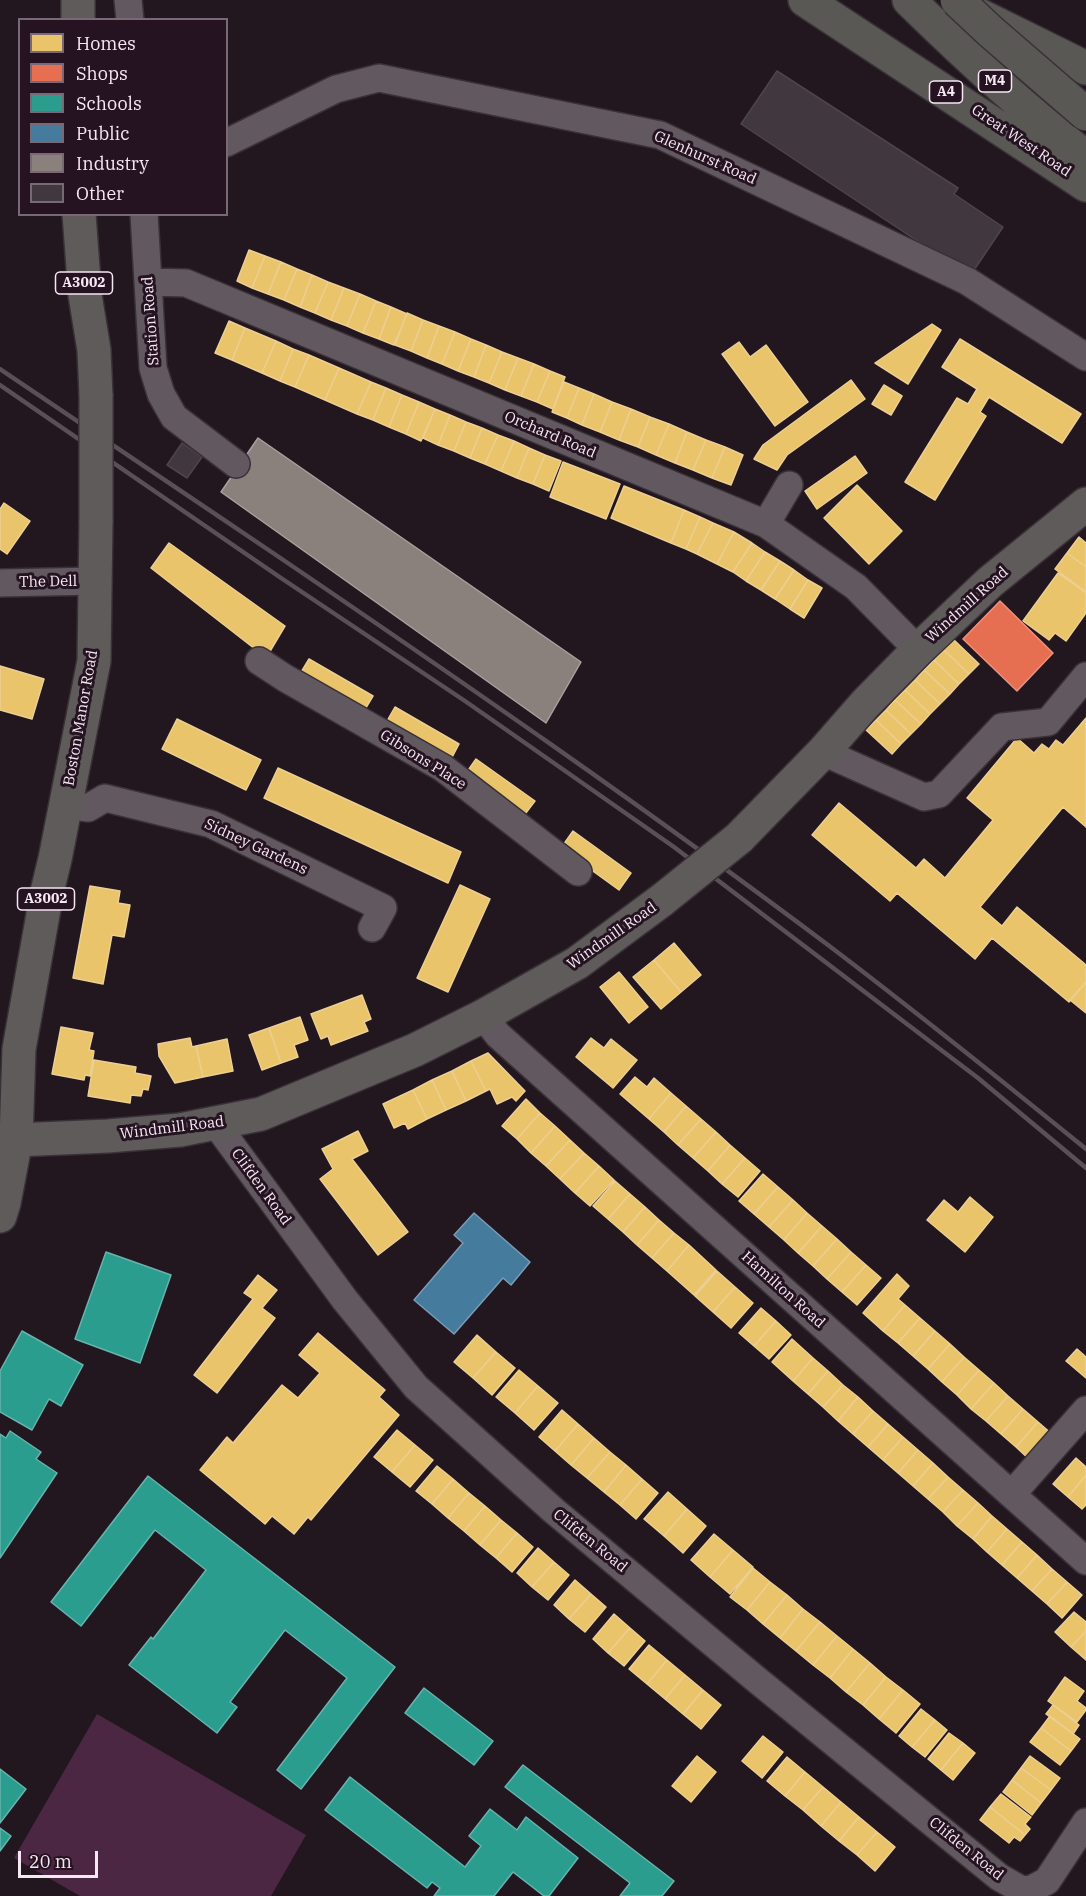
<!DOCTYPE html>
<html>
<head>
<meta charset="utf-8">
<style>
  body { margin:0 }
  #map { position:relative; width:1086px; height:1896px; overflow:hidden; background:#22171f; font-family:"IBM Plex Serif",serif }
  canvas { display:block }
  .legend { position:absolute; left:18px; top:18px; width:210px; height:198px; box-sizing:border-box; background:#261322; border:2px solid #796875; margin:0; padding:8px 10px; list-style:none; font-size:18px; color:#f5e8f2 }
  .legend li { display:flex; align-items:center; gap:12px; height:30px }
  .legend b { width:30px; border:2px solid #796875 }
  .scale { position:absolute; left:18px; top:1851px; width:80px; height:27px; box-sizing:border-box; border:3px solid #f5e8f2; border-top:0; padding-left:8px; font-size:18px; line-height:21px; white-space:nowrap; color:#f5e8f2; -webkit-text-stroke:4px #261322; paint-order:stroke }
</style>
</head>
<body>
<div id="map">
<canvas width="1086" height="1896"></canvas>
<ul class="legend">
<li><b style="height:16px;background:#e9c46a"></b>Homes</li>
<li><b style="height:16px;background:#e76f51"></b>Shops</li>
<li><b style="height:16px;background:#2a9d8f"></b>Schools</li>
<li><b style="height:16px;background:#457b9d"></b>Public</li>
<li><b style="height:16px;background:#8a817c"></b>Industry</li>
<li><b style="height:16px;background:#41383f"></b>Other</li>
</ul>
<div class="scale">20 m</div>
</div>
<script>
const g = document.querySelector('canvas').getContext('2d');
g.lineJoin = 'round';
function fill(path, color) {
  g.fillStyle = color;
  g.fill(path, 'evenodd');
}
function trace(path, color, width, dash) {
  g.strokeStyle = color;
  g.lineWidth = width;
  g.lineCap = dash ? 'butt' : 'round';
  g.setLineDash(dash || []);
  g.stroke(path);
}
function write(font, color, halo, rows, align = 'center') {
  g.font = font + ' "IBM Plex Serif",serif';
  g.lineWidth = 6;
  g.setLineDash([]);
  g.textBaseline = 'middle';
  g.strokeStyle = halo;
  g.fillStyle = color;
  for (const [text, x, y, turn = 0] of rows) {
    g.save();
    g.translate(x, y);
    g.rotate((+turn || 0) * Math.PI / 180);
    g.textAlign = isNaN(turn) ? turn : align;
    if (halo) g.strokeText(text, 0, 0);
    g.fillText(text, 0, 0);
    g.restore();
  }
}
const green = new Path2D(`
  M97 1714 306 1835 271 1896H80L14 1858Z`);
const homes = new Path2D(`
  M249 250 265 256 252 288 237 281Z
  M265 256 281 262 268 294 252 288Z
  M281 262 297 269 284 300 268 294Z
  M297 269 312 275 300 307 284 300Z
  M312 275 328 282 315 313 300 307Z
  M328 282 344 288 331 320 315 313Z
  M344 288 360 294 347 326 331 320Z
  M360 294 376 301 363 333 347 326Z
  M376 301 391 307 379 339 363 333Z
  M391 307 407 314 394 345 379 339Z
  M407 313 423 320 411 351 395 345Z
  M423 320 439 326 427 358 411 351Z
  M229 321 245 328 232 360 215 353Z
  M932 324 941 330 908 384 875 363Z
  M439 326 455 332 442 364 427 358Z
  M245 328 276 341 262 373 232 360Z
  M455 332 471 339 458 371 442 364Z
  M471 339 486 345 474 377 458 371Z
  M960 339 1081 414 1062 443 989 397 980 412 986 416 935 500 905 482 957 398 968 404 977 389 942 367Z
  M276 341 293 349 280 381 262 373Z
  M739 342 750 357 766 345 808 402 775 426 722 354Z
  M486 345 502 352 489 383 474 377Z
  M293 349 309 355 295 387 280 381Z
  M502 352 518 358 505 390 489 383Z
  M309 355 339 368 325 400 295 387Z
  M518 358 534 364 521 396 505 390Z
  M534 364 550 371 537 402 521 396Z
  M339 368 371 382 357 414 325 400Z
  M550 371 565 377 553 409 537 402Z
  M851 380 865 399 787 455 777 470 754 459 763 445Z
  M371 382 386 388 373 420 357 414Z
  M564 382 579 388 567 418 552 412Z
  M884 385 902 396 891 415 872 404Z
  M386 388 402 395 389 427 373 420Z
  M579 388 594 394 582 425 567 418Z
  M594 394 612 402 600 432 582 425Z
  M402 395 419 402 406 434 389 427Z
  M419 402 435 409 421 441 406 434Z
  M612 402 631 409 619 440 600 432Z
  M435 409 450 415 438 445 423 438Z
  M631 409 650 417 638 447 619 440Z
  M450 415 466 422 454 451 438 445Z
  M650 417 669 424 656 455 638 447Z
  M466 422 482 428 470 458 454 451Z
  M669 424 687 432 675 463 656 455Z
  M482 428 498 435 485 464 470 458Z
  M687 432 706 440 693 470 675 463Z
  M498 435 514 441 501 471 485 464Z
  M706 440 725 447 712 478 693 470Z
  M514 441 529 448 517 478 501 471Z
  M725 447 743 455 731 485 712 478Z
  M529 448 545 455 533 484 517 478Z
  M545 455 561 461 549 491 533 484Z
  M855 456 867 473 817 509 805 491Z
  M563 462 620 484 606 519 550 497Z
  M857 485 902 531 869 564 824 518Z
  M624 486 684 510 671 543 611 518Z
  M4 503 30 521 7 554 0 549V509Z
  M684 510 700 517 686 549 671 543Z
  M700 517 713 523 697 554 686 549Z
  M713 523 734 532 717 564 697 554Z
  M734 532 752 543 733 572 717 564Z
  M1079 537 1086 543V567L1067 553Z
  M169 543 285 626 269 653 264 656 151 568Z
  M752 543 765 552 746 581 733 572Z
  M765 552 780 561 761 590 746 581Z
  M1067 553 1086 567V592L1055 569Z
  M780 561 794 570 775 599 761 590Z
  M794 570 808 580 790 609 775 599Z
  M1058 573 1086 593V613L1066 641 1055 633 1049 640 1023 621Z
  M808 580 822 588 804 618 790 609Z
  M954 640 979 664 969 674 944 650Z
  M944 650 969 674 959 684 934 660Z
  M309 659 373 696 361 716 297 679Z
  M934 660 959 684 950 694 924 670Z
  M0 666 44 679 32 719 0 710Z
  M924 670 950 694 940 704 915 680Z
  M915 680 940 704 930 714 905 690Z
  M905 690 930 714 921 724 895 700Z
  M895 700 921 724 911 734 886 710Z
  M395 707 459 744 448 765 383 728Z
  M886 710 911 734 901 744 876 720Z
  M1086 718V827L1063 807 980 907 1002 926 1017 907 1086 965V982L1069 1002 992 938 975 959 897 893 890 901 812 835 839 803 916 868 924 859 945 878 993 820 967 798 1017 738 1034 753 1042 744 1049 749 1056 740 1063 745Z
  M177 719 261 760 246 790 162 749Z
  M876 720 901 744 892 754 866 730Z
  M476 759 535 801 522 818 464 776Z
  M278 768 461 852 448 883 264 798Z
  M573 831 631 873 619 890 561 848Z
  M460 885 490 899 448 992 417 978Z
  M90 886 120 891 118 903 130 905 124 937 112 935 103 984 73 978Z
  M674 943 701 975 681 992 654 960Z
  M654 960 681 992 661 1009 633 977Z
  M619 972 648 1007 629 1023 600 987Z
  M1086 982V1013L1070 1000Z
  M362 995 371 1019 364 1022 368 1031 331 1045 328 1036 321 1039 311 1014Z
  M300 1017 308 1040 294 1045 298 1057 281 1063 269 1028Z
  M61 1027 93 1033 89 1050 94 1051 90 1076 85 1075 84 1080 52 1074Z
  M269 1028 281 1063 262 1070 249 1035Z
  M190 1038 192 1047 196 1046 203 1077 175 1083 159 1056 158 1044Z
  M591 1038 604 1048 611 1039 637 1060 613 1088 576 1057Z
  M227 1039 233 1071 203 1077 196 1046Z
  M488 1053 525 1091 516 1101 512 1097 497 1104 490 1089 486 1091 471 1061Z
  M94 1060 136 1067 135 1073 151 1076 148 1090 143 1089 141 1096 131 1095 130 1103 88 1096Z
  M471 1061 486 1091 466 1101 452 1071Z
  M452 1071 466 1101 446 1110 432 1080Z
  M635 1077 647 1087 654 1078 671 1093 649 1119 620 1094Z
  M432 1080 446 1110 427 1119 413 1090Z
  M413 1090 427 1119 408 1129 405 1123 394 1128 383 1104Z
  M671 1093 686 1106 664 1132 649 1119Z
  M526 1099 540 1113 517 1139 502 1126Z
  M686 1106 701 1119 678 1145 664 1132Z
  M540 1113 555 1126 531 1153 517 1139Z
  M701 1119 716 1132 693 1158 678 1145Z
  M555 1126 570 1140 546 1166 531 1153Z
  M358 1131 368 1151 352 1159 408 1232 378 1255 320 1179 333 1169 322 1149Z
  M716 1132 730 1145 708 1171 693 1158Z
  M570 1140 584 1153 560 1179 546 1166Z
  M730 1145 745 1158 722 1184 708 1171Z
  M584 1153 599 1166 575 1193 560 1179Z
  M745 1158 760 1171 738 1197 722 1184Z
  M599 1166 614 1180 590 1206 575 1193Z
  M763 1174 778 1187 754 1214 739 1201Z
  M615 1181 630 1194 608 1219 593 1206Z
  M778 1187 793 1200 769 1227 754 1214Z
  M630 1194 645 1207 623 1232 608 1219Z
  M970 1197 993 1217 965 1252 927 1220 944 1200 958 1212Z
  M793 1200 807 1213 784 1240 769 1227Z
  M645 1207 659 1220 637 1245 623 1232Z
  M807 1213 822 1226 798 1253 784 1240Z
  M659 1220 674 1233 652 1258 637 1245Z
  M822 1226 837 1239 813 1266 798 1253Z
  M674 1233 689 1245 667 1271 652 1258Z
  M837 1239 851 1252 827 1279 813 1266Z
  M689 1245 716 1270 694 1295 667 1271Z
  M851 1252 866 1265 842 1292 827 1279Z
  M866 1265 881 1278 857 1305 842 1292Z
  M717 1271 735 1287 713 1312 695 1296Z
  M897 1274 909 1286 898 1299 905 1305 883 1331 863 1313Z
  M258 1275 277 1290 262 1308 275 1318 217 1393 194 1375 253 1299 244 1293Z
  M735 1287 753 1303 731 1328 713 1312Z
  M905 1305 920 1318 898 1343 883 1331Z
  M761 1308 776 1321 754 1346 739 1333Z
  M920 1318 935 1331 913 1356 898 1343Z
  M776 1321 791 1335 769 1359 754 1346Z
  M935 1331 950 1344 928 1369 913 1356Z
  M318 1333 385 1390 379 1397 399 1415 311 1520 308 1517 294 1534 272 1516 265 1524 200 1470 227 1437 233 1443 282 1385 298 1398 320 1373 299 1355Z
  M477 1335 496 1352 473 1378 454 1362Z
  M792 1339 813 1358 793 1381 772 1362Z
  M950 1344 964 1357 942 1382 928 1369Z
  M1077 1349 1086 1357V1378L1066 1361Z
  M496 1352 515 1368 492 1395 473 1378Z
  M964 1357 979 1370 957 1395 942 1382Z
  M813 1358 828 1371 808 1394 793 1381Z
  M519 1370 538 1386 515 1413 496 1397Z
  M979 1370 994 1383 971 1409 957 1395Z
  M828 1371 843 1385 823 1407 808 1394Z
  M994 1383 1008 1396 986 1421 971 1409Z
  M843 1385 858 1397 838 1421 823 1407Z
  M538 1386 558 1403 534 1430 515 1413Z
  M1008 1396 1023 1409 1001 1434 986 1421Z
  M858 1397 873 1411 853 1434 838 1421Z
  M1023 1409 1038 1422 1016 1447 1001 1434Z
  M562 1410 578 1424 555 1451 539 1437Z
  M873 1411 888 1424 868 1447 853 1434Z
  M1038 1422 1053 1435 1030 1460 1016 1447Z
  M578 1424 594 1438 571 1465 555 1451Z
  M888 1424 903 1437 883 1460 868 1447Z
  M397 1430 415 1445 392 1472 374 1457Z
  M903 1437 918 1450 898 1473 883 1460Z
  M594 1438 610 1452 587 1478 571 1465Z
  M415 1445 433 1460 410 1487 392 1472Z
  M918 1450 933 1463 913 1486 898 1473Z
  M610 1452 626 1465 604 1492 587 1478Z
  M1076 1458 1086 1467V1475L1068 1497 1053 1484Z
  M933 1463 948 1477 928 1499 913 1486Z
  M626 1465 642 1479 620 1505 604 1492Z
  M437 1466 453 1479 432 1504 416 1491Z
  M1086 1475V1505L1082 1509 1068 1497Z
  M948 1477 963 1490 943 1512 928 1499Z
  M453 1479 469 1493 448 1518 432 1504Z
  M642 1479 658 1493 636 1519 620 1505Z
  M963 1490 978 1503 957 1526 943 1512Z
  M668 1492 687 1509 664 1536 644 1519Z
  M469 1493 485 1506 464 1531 448 1518Z
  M978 1503 992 1516 973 1539 957 1526Z
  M485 1506 501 1520 480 1545 464 1531Z
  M687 1509 706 1526 683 1553 664 1536Z
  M992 1516 1007 1529 987 1552 973 1539Z
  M501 1520 517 1533 496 1558 480 1545Z
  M1007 1529 1022 1542 1002 1565 987 1552Z
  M517 1533 533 1547 512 1572 496 1558Z
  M714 1534 733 1550 710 1577 691 1560Z
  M1022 1542 1037 1555 1017 1578 1002 1565Z
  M538 1548 554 1562 532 1587 517 1573Z
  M733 1550 753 1567 730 1594 710 1577Z
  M1037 1555 1052 1569 1032 1591 1017 1578Z
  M554 1562 569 1575 548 1600 532 1587Z
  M753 1568 770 1582 747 1610 730 1597Z
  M1052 1569 1067 1582 1047 1604 1032 1591Z
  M575 1580 591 1594 569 1619 554 1605Z
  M770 1582 787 1595 763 1624 747 1610Z
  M1067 1582 1082 1595 1062 1618 1047 1604Z
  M591 1594 606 1607 585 1632 569 1619Z
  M787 1595 803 1609 780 1638 763 1624Z
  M803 1609 820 1622 796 1651 780 1638Z
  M1074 1612 1086 1622V1631L1071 1647 1055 1632Z
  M614 1614 630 1628 608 1653 593 1639Z
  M820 1622 837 1636 813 1665 796 1651Z
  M630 1628 645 1641 624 1666 608 1653Z
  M1086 1631V1660L1071 1647Z
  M837 1636 853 1649 830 1678 813 1665Z
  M649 1645 667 1660 647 1684 629 1669Z
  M853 1649 870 1663 846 1692 830 1678Z
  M667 1660 685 1675 665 1699 647 1684Z
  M870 1663 886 1677 863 1705 846 1692Z
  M685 1675 703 1690 683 1714 665 1699Z
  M886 1677 903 1690 879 1719 863 1705Z
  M1065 1677 1084 1691 1077 1701 1086 1708V1710L1077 1722 1048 1701Z
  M703 1690 721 1705 701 1729 683 1714Z
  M903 1690 920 1704 896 1733 879 1719Z
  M1053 1705 1079 1725 1073 1734 1046 1714Z
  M921 1709 935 1720 912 1747 899 1736Z
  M1050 1716 1080 1739 1071 1751 1041 1728Z
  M935 1720 947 1730 925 1757 912 1747Z
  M1041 1728 1071 1751 1060 1765 1030 1742Z
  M949 1733 963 1743 941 1770 928 1759Z
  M763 1736 783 1752 762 1778 742 1761Z
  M963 1743 975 1753 953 1780 941 1770Z
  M697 1756 716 1772 691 1802 672 1786Z
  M1030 1756 1060 1778 1051 1790 1021 1768Z
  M787 1757 805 1772 785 1796 767 1781Z
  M1021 1768 1051 1790 1041 1803 1012 1780Z
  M805 1772 823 1787 803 1810 785 1796Z
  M1012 1780 1041 1803 1032 1815 1003 1792Z
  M823 1787 841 1802 821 1826 803 1810Z
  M1001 1794 1031 1817 1025 1824 1030 1829 1025 1835 990 1807Z
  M841 1802 859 1817 839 1841 821 1826Z
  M990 1807 1025 1835 1020 1841 1014 1837 1009 1843 980 1820Z
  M859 1817 877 1832 857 1855 839 1841Z
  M877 1832 895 1847 875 1871 857 1855Z`);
const shops = new Path2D(`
  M1000 601 1053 653 1017 691 963 639Z`);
const schools = new Path2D(`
  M106 1252 171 1275 140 1363 75 1339Z
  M22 1331 83 1365 61 1406 49 1399 32 1430 0 1412V1371Z
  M10 1431 41 1452 36 1459 57 1473 0 1558V1434L6 1438Z
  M148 1476 395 1667 301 1789 277 1770 347 1678 285 1630 230 1702 237 1707 217 1733 129 1665 151 1637 153 1639 206 1570 155 1530 81 1626 51 1602Z
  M424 1688 493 1741 474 1765 405 1713Z
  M523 1765 674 1881 662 1896H620L630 1883 505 1787Z
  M0 1769 26 1789 0 1823Z
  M350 1777 465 1867 481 1846 469 1836 490 1809 517 1830 526 1817 578 1858 549 1896H544L513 1872 494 1896H434L440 1888 432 1882 427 1888 325 1810Z
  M0 1828 11 1836 0 1851Z`);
const public = new Path2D(`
  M474 1213 530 1262 511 1285 503 1278 454 1334 414 1300 463 1243 454 1235Z`);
const industry = new Path2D(`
  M258 438 581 662 546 723 221 492Z`);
const building = new Path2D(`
  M777 71 958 188 954 194 1003 227 970 276 741 124Z
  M182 443 202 457 187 478 167 465Z`);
const minor = new Path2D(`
  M128 0 130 20
  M226 143 336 89 379 78 660 135 967 281 1086 357
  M144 214 153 368 161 394 174 417 236 464
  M149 282 186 283 766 524 856 587 918 650
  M766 524 789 485
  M0 583 95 581
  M259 661 285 678 443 768 578 872
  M823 752 924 797 939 794 1002 727 1048 722 1086 676
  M66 805 88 808 105 798 211 824 383 908 372 928
  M483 1016 498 1035 1086 1561
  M216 1124 345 1300 416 1387 553 1510 757 1680 999 1877 1020 1889 1030 1890
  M1012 1494 1086 1410
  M1028 1896 1030 1890 1047 1881 1086 1822`);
const major = new Path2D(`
  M78 0V20
  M79 214 85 295 94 350 96 396
  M739 838 823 752 865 704 918 650 990 582 1086 504
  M16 1140 108 1136 180 1130 261 1114 415 1050 483 1016 577 963 662 900
  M0 1216 4 1203 16 1140 19 1049 47 892 55 859 94 661 96 520`);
const highway = new Path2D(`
  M805 0 1086 185
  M909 0C965 55 1023 109 1086 157
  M979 15 1086 68`);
const rail = new Path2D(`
  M0 369C92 430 182 492 273 553 460 680 647 809 828 945 915 1011 1001 1080 1086 1149
  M0 385 281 578 465 701 674 847 978 1078 1086 1168`);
const majorBridge = new Path2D(`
  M96 520V396
  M662 900 739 838`);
const highwayBridge = new Path2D(`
  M957 0 990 31 1086 114`);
const shields = [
  [995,81,33],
  [946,92,33],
  [84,283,57],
  [46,899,57]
];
const shieldNames = [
  ["M4",995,81],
  ["A4",946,92],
  ["A3002",84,283],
  ["A3002",46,899]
];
const streetNames = [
  ["Great West Road",1021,141,34],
  ["Glenhurst Road",705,158,24],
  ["Station Road",151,321,-94],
  ["Orchard Road",550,435,23],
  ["The Dell",48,582,-1],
  ["Windmill Road",967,605,-42],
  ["Boston Manor Road",81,718,-80],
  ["Gibsons Place",423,760,32],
  ["Sidney Gardens",256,847,25],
  ["Windmill Road",612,936,-35],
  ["Windmill Road",172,1128,-7],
  ["Clifden Road",261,1187,54],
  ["Hamilton Road",783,1290,42],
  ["Clifden Road",590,1541,39],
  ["Clifden Road",966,1849,39]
];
fill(green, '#4c2744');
fill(homes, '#e9c46a');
trace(homes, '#edcf93', 1.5);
fill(shops, '#e76f51');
trace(shops, '#eb9381', 1.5);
fill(schools, '#2a9d8f');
trace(schools, '#67b4ad', 1.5);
fill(public, '#457b9d');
trace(public, '#7a9cb6', 1.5);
fill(industry, '#8a817c');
trace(industry, '#aaa09f', 1.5);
fill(building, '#41383f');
trace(building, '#4e444b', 1.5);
trace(minor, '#393137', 30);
trace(major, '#393137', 36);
trace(highway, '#393137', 36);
trace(minor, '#62585f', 27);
trace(major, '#5e5b5a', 33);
trace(highway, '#595855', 33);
trace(rail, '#595056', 4.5);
trace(majorBridge, '#393137', 36, []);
trace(highwayBridge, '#393137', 36, []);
trace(majorBridge, '#5e5b5a', 33);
trace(highwayBridge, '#595855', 33);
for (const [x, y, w] of shields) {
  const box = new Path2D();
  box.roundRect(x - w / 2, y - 11, w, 22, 4.5);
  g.fillStyle = '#261322';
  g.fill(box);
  trace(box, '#f5e8f2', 1.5);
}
write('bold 14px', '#f5e8f2', null, shieldNames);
write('15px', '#f5e8f2', '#261322', streetNames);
</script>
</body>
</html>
